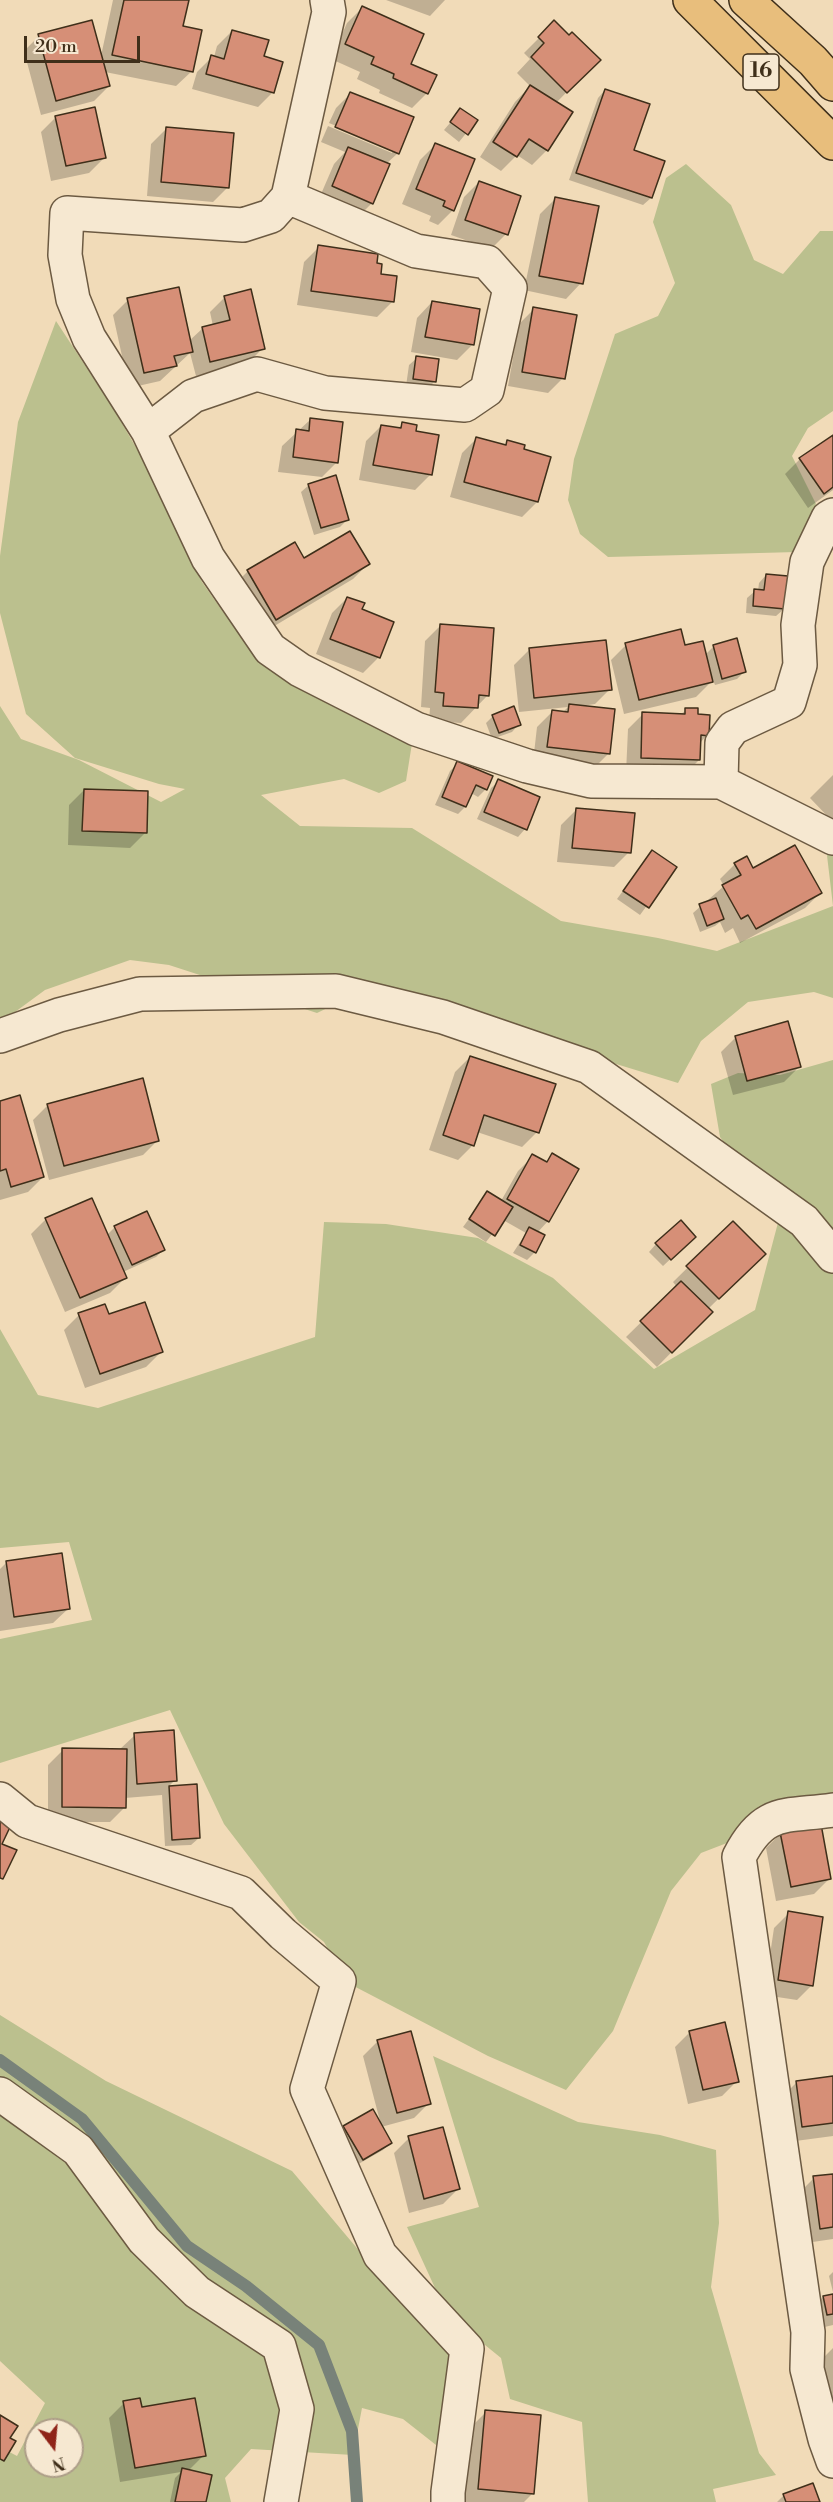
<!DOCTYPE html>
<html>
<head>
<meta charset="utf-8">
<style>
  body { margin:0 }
  #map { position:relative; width:833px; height:2502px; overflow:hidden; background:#f1dbb8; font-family:"Libre Bodoni",serif }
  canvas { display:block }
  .north { position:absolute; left:24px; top:2418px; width:60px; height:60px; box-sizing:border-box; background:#f6e8d1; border:2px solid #ad9e88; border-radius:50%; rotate:164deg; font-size:16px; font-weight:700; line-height:24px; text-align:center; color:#3f2f1a }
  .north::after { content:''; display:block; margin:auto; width:21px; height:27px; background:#8f2418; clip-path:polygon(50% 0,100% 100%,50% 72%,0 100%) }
  .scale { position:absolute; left:24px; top:36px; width:116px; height:27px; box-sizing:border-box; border:3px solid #3f2f1a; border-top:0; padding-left:8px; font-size:18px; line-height:21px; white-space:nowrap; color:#3f2f1a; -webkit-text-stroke:4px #f6e8d1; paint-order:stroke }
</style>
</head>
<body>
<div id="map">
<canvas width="833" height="2502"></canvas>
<div class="north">N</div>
<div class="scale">20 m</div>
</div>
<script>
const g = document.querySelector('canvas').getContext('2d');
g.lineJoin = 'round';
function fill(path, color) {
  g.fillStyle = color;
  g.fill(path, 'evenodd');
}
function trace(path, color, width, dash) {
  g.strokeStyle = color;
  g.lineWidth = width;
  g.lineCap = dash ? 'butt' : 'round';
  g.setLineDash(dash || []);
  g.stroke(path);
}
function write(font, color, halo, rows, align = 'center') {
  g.font = font + ' "Libre Bodoni",serif';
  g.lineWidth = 5;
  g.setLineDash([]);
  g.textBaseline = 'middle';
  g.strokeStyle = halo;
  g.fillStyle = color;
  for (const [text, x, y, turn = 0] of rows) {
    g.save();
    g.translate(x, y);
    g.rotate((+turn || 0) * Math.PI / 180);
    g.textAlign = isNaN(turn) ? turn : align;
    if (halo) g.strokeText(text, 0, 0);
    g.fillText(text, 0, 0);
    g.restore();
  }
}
const green = new Path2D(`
  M686 164 731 205 754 260 783 274 820 231H833V411L808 428 792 456 816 504 797 552 608 557 580 534 568 500 574 459 615 334 658 316 675 283 653 222 666 178Z
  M56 321 113 408 162 492 202 582 226 616 268 661 413 737 406 781 379 793 344 779 261 795 300 826 412 828 561 921 658 938 717 951 833 906 826 847 833 850V998L814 992 748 1002 701 1041 678 1083 369 988 317 1013 169 965 130 960 45 990 0 1023V706L21 739 79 760 161 802 185 789 159 784 75 758 26 714 0 613V556L18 422Z
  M833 1060V1822L789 1819 701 1853 671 1891 613 2031 566 2090 488 2056 346 1982 324 1942 299 1922 224 1824 170 1710 0 1763V1639L92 1620 69 1542 0 1548V1329L38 1395 98 1408 315 1337 324 1222 386 1224 478 1238 553 1278 654 1369 755 1310 780 1215 720 1137 711 1084 738 1073 780 1075Z
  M0 2015 106 2081 292 2171 393 2291 457 2354 450 2456 403 2419 362 2408 353 2455 251 2449 225 2478 231 2502H0V2447L17 2456 45 2403 0 2361ZM36 2430H72V2466H36Z
  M433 2056 578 2122 660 2135 716 2150 719 2223 711 2287 759 2453 776 2475 713 2489 716 2502H588L582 2422 510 2399 501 2358 447 2314 407 2227 479 2207Z`);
const shadow = new Path2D(`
  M113 0H182L181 27 192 71 176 86 105 72 109 86 94 101 41 115 24 51 39 36 101 56Z
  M386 0H445L430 16Z
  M362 8 409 64 427 93 412 108 379 93 380 90 357 79 360 72 331 59 347 23Z
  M554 23 598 60 556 103 547 150 532 165 517 155 501 171 480 157 515 102 530 86 517 73 530 59 524 53Z
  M232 31 262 58 273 92 258 107 192 89 197 72 212 57H214L217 46Z
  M605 90 651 198 643 205 569 180 598 98Z
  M351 93 398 153 386 164 372 203 357 218 318 201 334 164 345 152 321 142 328 126 392 153V149L329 123 336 108Z
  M461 110 476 121 459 142 444 130Z
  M56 117 104 158 89 173 51 181 41 132Z
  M166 129 228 187 213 202 147 196 151 144Z
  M435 145 453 210 438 225 429 221 431 216 402 204 420 160Z
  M479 182 506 234 491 249 451 235 464 197Z
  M555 199 581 283 566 299 524 290 540 214Z
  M319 247 375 265 379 275 396 277 392 302 377 317 297 305 304 262Z
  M225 297 263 348 248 363 196 376 190 353 160 381 129 388 113 315 128 300 189 341 203 328 213 326 210 312Z
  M432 302 478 310 472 345 457 360 411 352 417 318Z
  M534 309 563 378 548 393 508 386 519 324Z
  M417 358 434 382 427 389 406 386 409 365Z
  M311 419 337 462 322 477 278 472 282 446Z
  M403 424 414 433 437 436 430 475 415 490 359 480 366 441 381 426 397 429Z
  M833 437V490L808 508 785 474 800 459Z
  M477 438 504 446 508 442 537 502 522 517 450 497 462 453Z
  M309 485 348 519 340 527 314 535 301 492Z
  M294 544 304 560 368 564 353 579 261 634 233 586 248 571Z
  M766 575 784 609 776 616 746 613 747 598 755 591H758L759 583Z
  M347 598 360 610 392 623 379 657 363 673 316 654 332 613Z
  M440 626 487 696 461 723 429 721 430 708 421 707 425 641Z
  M626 645 684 647 705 655 714 646 744 672 737 679 715 685 713 680 696 697 624 714 611 660Z
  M529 650 610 689 595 704 582 706 608 754 593 769 533 762 537 727 552 712 562 713 568 707 519 712 514 665Z
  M686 710 707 735 700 743 699 760 684 775 626 773 628 729 643 714 680 715Z
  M493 716 519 724 512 732 492 739 486 723Z
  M458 763 486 789 478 797 471 793 465 807 458 814 435 805 450 771Z
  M833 775V822L810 798Z
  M499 781 525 829 518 837 477 819 491 788Z
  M84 790 145 833 130 848 68 845 69 805Z
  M576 810 629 852 614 867 557 862 561 825Z
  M652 851 675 867 640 915 617 899Z
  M735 864 753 870 820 893 805 908 740 943 733 928 725 933 720 922 715 926 700 932 693 913 724 886 720 879Z
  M736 1037 799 1067 784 1082 733 1095 721 1052Z
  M470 1057 537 1132 522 1147 477 1132 473 1145 458 1160 429 1150 455 1072Z
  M0 1102 43 1177 28 1192 0 1200Z
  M48 1105 158 1140 143 1155 49 1180 33 1120Z
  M552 1155 577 1170 548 1221 537 1233 543 1236 534 1253 527 1260 513 1253 526 1233 503 1220 486 1242 463 1227 488 1193 501 1201 518 1171 533 1156 545 1163Z
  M46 1219 107 1235 115 1227 163 1250 156 1257 123 1272 125 1278 110 1293 65 1312 31 1234Z
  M733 1223 764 1254 708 1309 711 1312 657 1367 626 1337 677 1287 673 1282Z
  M694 1237 663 1266 649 1252 656 1244Z
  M79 1315 161 1352 146 1367 85 1388 64 1330Z
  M6 1563 69 1608 53 1623 0 1631V1569Z
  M135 1735 175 1780 168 1787 196 1786 199 1838 191 1845 165 1846 162 1795 125 1798V1807L110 1822H48V1765L63 1750H119Z
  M781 1833 829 1879 814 1894 776 1901 766 1848Z
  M789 1913 812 1985 797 2000 764 1995 774 1928Z
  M690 2032 737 2081 722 2096 688 2104 675 2047Z
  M378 2041 429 2103 414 2118 381 2127 390 2143 383 2150 355 2166 337 2135 344 2127 381 2125 363 2056Z
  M833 2078V2136L788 2142 781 2098 796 2083Z
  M409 2138 458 2189 443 2204 409 2213 394 2153Z
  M833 2175V2239L806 2243 799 2193 814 2178Z
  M833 2272V2292L829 2276Z
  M833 2295V2325L812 2330 808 2313 823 2297Z
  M833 2348V2424L818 2363Z
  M124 2403 141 2409 204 2455 188 2471 205 2502H170L175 2478 181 2472 120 2482 109 2418Z
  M486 2412 532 2494 524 2502H464L471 2427Z
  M784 2495 818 2502H777Z`);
const stream = new Path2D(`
  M0 2060 82 2119 187 2246 246 2286 319 2345 352 2431 357 2502`);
const building = new Path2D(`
  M124 0H189L183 26 202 30 193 72 112 55Z
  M362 6 424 34 411 64 437 75 428 94 393 78 394 74 371 64 374 57 345 44Z
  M92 20 110 86 56 101 38 34Z
  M554 20 569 35 572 32 601 60 567 93 531 57 544 43 538 37Z
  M232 30 269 40 264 56 283 62 274 93 206 74 211 55 224 59Z
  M530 85 573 112 548 151 529 139 517 157 493 142Z
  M605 89 650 104 634 150 665 161 652 198 576 173Z
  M350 92 414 117 399 154 335 127Z
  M95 107 106 158 66 166 55 116Z
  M460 108 478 120 468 135 450 122Z
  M166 127 234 133 229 188 161 182Z
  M435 143 475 159 454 211 443 206 445 201 416 189Z
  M348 147 390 164 373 204 332 186Z
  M479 181 521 196 508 235 465 220Z
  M555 197 599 206 583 284 539 276Z
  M318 245 378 254 377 263 382 264 381 274 397 276 394 302 311 291Z
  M179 287 193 352 174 356 177 366 144 373 127 298Z
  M251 289 265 349 210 362 202 327 230 320 224 296Z
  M432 301 480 309 474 345 425 337Z
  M533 307 577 315 565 379 522 372Z
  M416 356 439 359 436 382 413 379Z
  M310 418 343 422 338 463 293 457 296 429 309 431Z
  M402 422 417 425 416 431 439 435 432 475 373 465 381 425 401 428Z
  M833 435V487L824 494 799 458Z
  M476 437 506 445 507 440 525 445 524 449 551 457 538 502 464 482Z
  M336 475 349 520 321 528 308 484Z
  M350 531 370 564 276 620 247 570 295 542 304 558Z
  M766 574 788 576 785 609 753 606 754 589 764 590Z
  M347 597 365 603 362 609 394 622 380 658 330 639Z
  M440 624 494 628 489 696 479 695 478 708 443 706 444 693 435 692Z
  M681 629 685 645 703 641 713 682 639 700 625 643Z
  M737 638 746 672 722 679 713 645Z
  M606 640 612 690 534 698 529 648Z
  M569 704 615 709 610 754 547 747 552 710 568 712Z
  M514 706 521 725 499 733 492 715Z
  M685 708H698V714L710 715 709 736 701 735 700 760 641 758 642 712 685 714Z
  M457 761 493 776 487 790 476 785 466 807 442 797Z
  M498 779 540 797 527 830 484 812Z
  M84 789 148 791 147 833 82 831Z
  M576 808 635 813 631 853 572 848Z
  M795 845 822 893 756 929 748 915 741 919 722 885 741 875 734 863 747 856 753 868Z
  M652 850 677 867 649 908 623 891Z
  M716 898 724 919 707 926 699 904Z
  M788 1021 801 1067 747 1081 735 1036Z
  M470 1056 556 1084 539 1133 484 1115 474 1146 443 1135Z
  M143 1078 159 1141 64 1166 47 1104Z
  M20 1095 44 1177 11 1187 6 1169 0 1171V1101Z
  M552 1153 579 1169 549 1222 507 1199 532 1154 547 1162Z
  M487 1191 513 1207 495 1236 469 1219Z
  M92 1198 127 1278 80 1298 45 1218Z
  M147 1211 165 1250 132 1265 114 1226Z
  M681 1220 696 1237 671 1260 655 1243Z
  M733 1221 766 1254 719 1299 686 1266Z
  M529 1227 545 1235 536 1253 520 1245Z
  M681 1281 713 1312 672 1353 640 1321Z
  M145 1302 163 1352 100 1374 78 1313 105 1304 109 1314Z
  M62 1553 70 1609 14 1617 6 1561Z
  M174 1730 177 1781 137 1784 134 1733Z
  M62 1748 127 1749 126 1808 62 1807Z
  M197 1784 200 1838 172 1840 169 1786Z
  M0 1820 11 1825 2 1844 17 1850 3 1879 0 1878Z
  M821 1824 831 1879 791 1887 780 1832Z
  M788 1911 823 1917 813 1986 778 1980Z
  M725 2022 739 2082 703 2090 689 2031Z
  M411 2031 431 2104 397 2113 377 2040Z
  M833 2076V2123L802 2127 796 2081Z
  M373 2109 392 2143 363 2160 343 2126Z
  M443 2127 460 2189 424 2199 408 2136Z
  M833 2174V2227L820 2229 813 2176Z
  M833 2294V2314L827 2315 823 2296Z
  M140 2398 142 2407 195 2398 206 2456 135 2468 123 2401Z
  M485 2410 541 2415 534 2494 478 2489Z
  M0 2415 18 2426 10 2438 16 2441 4 2461 0 2459Z
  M182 2468 212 2475 206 2502H175Z
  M813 2483 820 2502H786L783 2494Z`);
const street = new Path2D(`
  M327 0 329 12 288 197 271 216 243 225 67 213 65 255 73 299 89 338 148 431 208 558 270 649 300 670 416 729 527 766 591 781 721 782 833 838
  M148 431 193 396 257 374 325 393 465 405 487 390 510 288 487 262 416 251 288 197
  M721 782 722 743 733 728 789 702 800 665 798 625 807 562 828 518 833 515
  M0 1036 59 1015 140 994 336 991 443 1017 589 1067 804 1221 833 1256
  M0 1799 27 1821 241 1893 283 1934 339 1981 307 2089 380 2255 467 2349 448 2492V2502
  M833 1810C785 1817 764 1808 739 1857L808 2332 807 2369 825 2439 833 2461
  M0 2094 78 2150 144 2240 197 2292 279 2346 297 2409 281 2502`);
const primary = new Path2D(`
  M690 0 833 143
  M746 0 813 61 833 84`);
const shields = [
  [761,72,36]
];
const shieldNames = [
  ["16",761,72]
];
fill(green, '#bbc08e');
fill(shadow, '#0003');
trace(stream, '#788279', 12);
fill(building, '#d68f77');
trace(building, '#3f2f1a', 1.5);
trace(street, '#6c5a42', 36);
trace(primary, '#3f2f1a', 36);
trace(street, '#f6e8d1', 33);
trace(primary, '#e8be7c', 33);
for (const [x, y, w] of shields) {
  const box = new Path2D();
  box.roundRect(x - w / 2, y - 18, w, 36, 4.5);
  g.fillStyle = '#f6e8d1';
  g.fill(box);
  trace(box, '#3f2f1a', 1.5);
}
write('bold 21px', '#3f2f1a', null, shieldNames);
</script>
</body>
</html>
